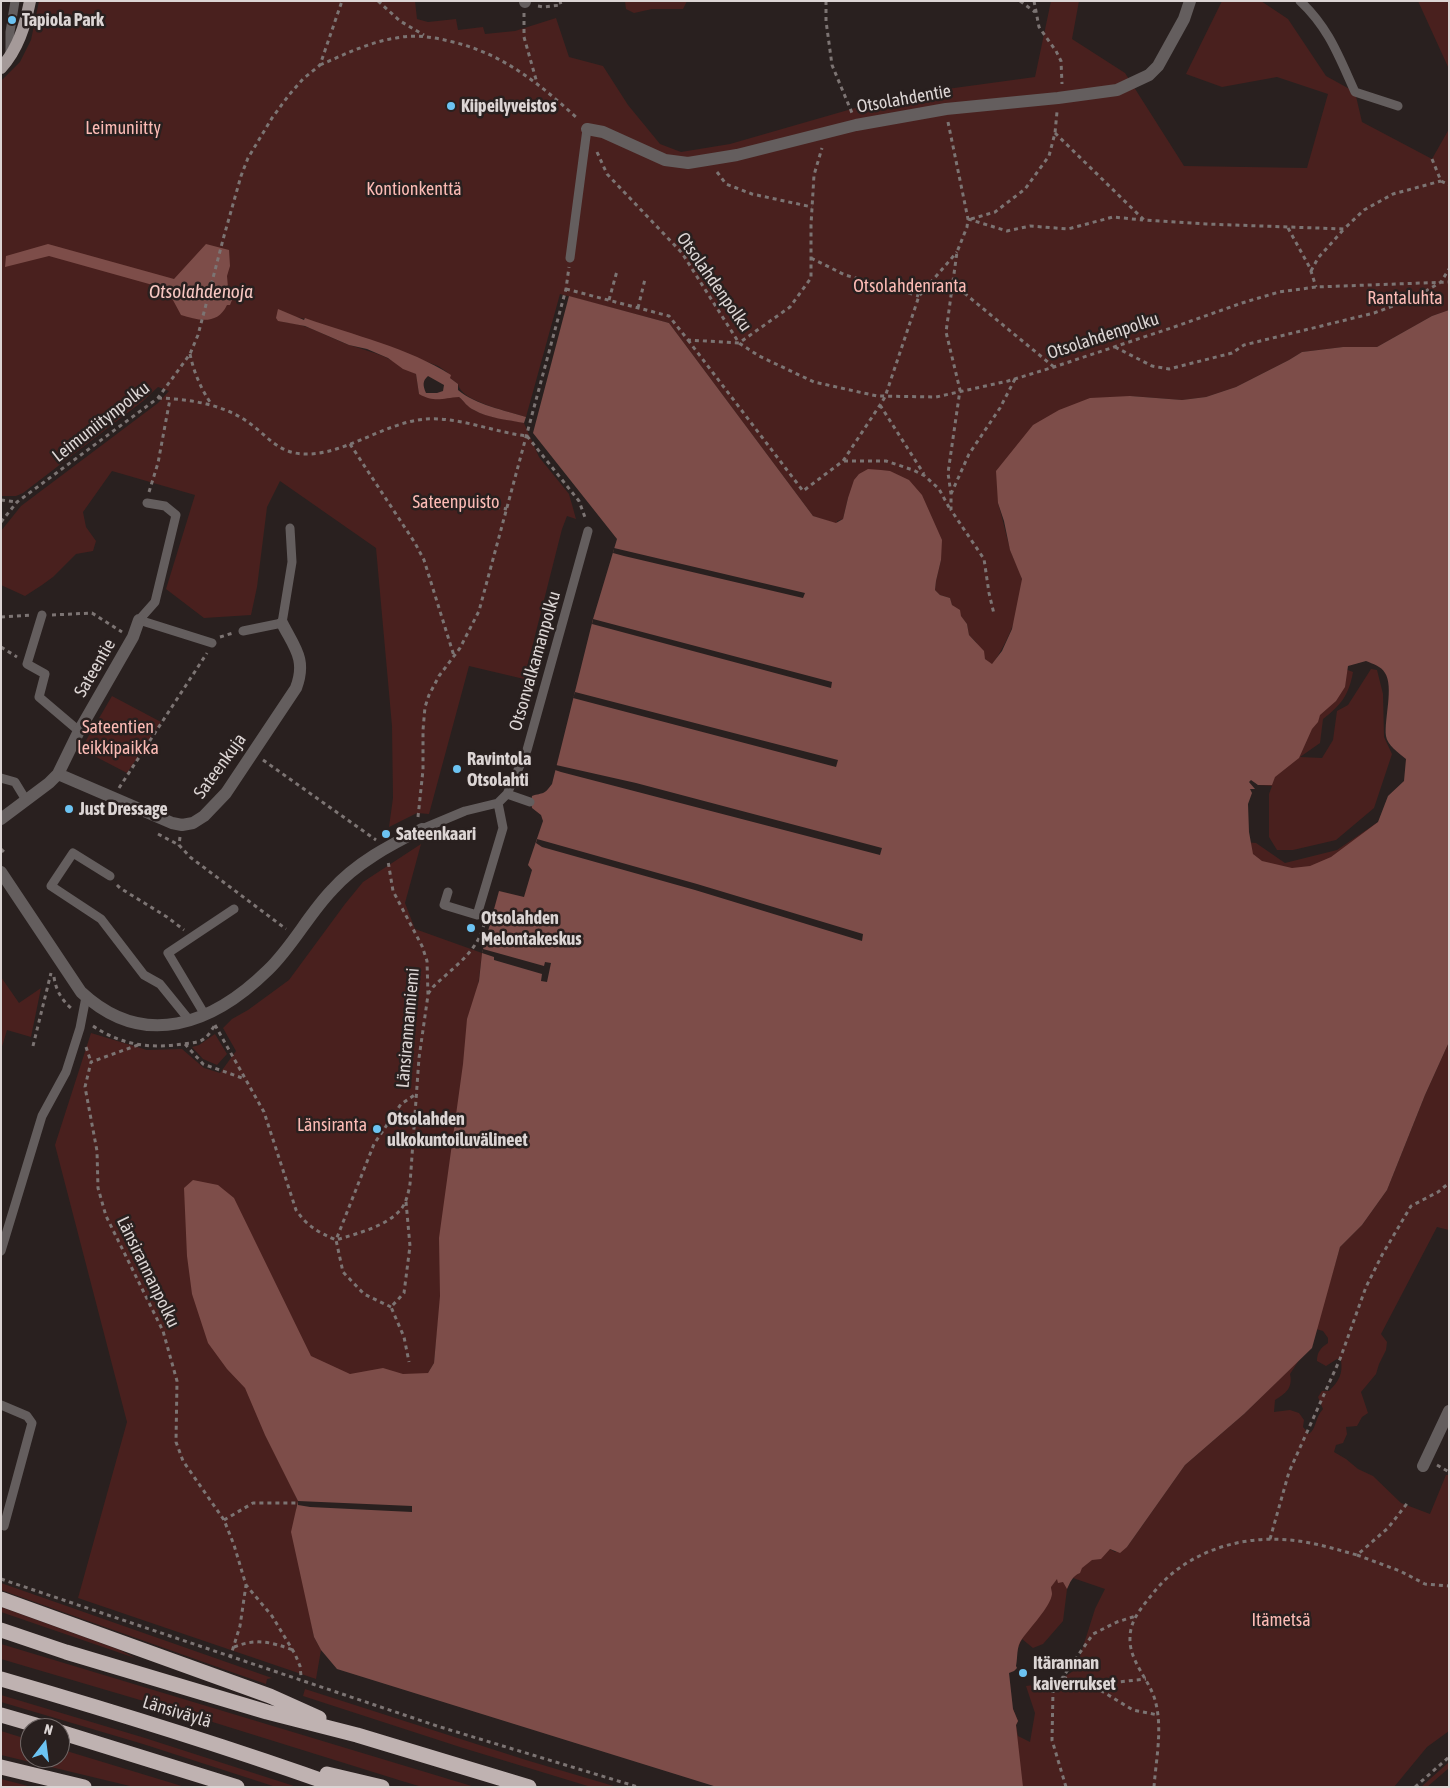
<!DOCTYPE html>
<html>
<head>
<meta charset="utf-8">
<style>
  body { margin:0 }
  #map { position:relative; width:1450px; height:1788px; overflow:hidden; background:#29201f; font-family:"Asap Condensed",sans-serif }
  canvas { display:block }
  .frame { position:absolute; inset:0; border:2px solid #dcd5d4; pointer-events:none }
  .north { position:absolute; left:20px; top:1718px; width:50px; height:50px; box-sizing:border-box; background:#29201f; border:1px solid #716867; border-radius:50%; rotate:15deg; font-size:14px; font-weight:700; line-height:20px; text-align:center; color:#dcd5d4 }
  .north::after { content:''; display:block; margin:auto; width:18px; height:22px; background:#6cc3f2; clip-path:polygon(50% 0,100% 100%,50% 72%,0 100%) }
</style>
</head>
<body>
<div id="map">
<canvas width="1450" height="1788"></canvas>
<div class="frame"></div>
<div class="north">N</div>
</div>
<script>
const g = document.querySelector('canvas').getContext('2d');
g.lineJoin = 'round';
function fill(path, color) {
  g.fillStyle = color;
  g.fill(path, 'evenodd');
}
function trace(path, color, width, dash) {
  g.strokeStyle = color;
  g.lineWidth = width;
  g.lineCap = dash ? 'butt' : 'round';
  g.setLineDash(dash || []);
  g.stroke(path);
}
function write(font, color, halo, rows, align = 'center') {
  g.font = font + ' "Asap Condensed",sans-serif';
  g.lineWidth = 5;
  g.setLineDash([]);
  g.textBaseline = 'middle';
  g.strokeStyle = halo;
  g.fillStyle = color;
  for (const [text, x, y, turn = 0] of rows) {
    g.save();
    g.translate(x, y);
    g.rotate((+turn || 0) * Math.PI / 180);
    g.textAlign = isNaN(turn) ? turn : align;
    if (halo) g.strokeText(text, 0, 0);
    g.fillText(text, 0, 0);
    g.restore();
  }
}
const green = new Path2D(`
  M39 1H415L417 19 428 22 456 19 458 30 483 27 485 34 515 31 556 18 569 57 603 66 628 105 660 144 681 152 730 144 855 108 947 89 1035 77 1051 1H1079L1072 39 1125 73 1184 166 1307 168 1328 94 1277 77 1222 87 1186 74 1222 1H1261L1288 19 1326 76 1355 92 1362 122 1432 159 1449 129V310L1432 316 1377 347H1343L1302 352 1289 360 1236 387 1206 397 1182 400 1130 396 998 503C1003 519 1006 536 1011 552 1014 561 1022 572 1022 581 1021 610 1009 641 992 665L985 659 976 642 969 635 967 624 952 605 950 598 940 595 935 590 936 581 941 560 848 498 843 519 837 521V524L813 516 669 323 560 294 526 417C510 412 460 401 458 384L450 378 447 372 438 366 366 339 305 319 295 317 278 310 284 322C308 324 327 337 349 345 362 349 373 352 385 357 396 362 405 369 416 374L419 394 459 397C464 401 467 406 474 410 488 418 508 419 524 423L539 457 569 494 576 519 567 516 562 529 524 679 469 666 429 814 417 813 389 827 393 798 392 726 376 548 280 481 267 507 257 587 251 615 204 618 166 589 195 495 112 471 83 512 86 527 96 541 93 551 76 554 53 577 42 585 25 596 1 585V531L21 506 158 403 169 391 158 387 143 401 23 493 16 496H1V81L20 62 31 40Z
  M625 1H687L683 9H652L634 13 626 9Z
  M1418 1H1449V69Z
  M1345 669 1353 672C1349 695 1341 705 1323 719L1320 743 1300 757 1322 758 1333 740 1337 711 1348 705 1371 669 1377 670 1383 694 1384 737 1392 754 1374 808 1336 840 1293 850H1277L1269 837V794L1272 786 1258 785 1265 781Z
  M112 696 161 722 127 773 81 749Z
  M1378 822 1336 863 1266 874 1245 842 1256 843 1285 863 1337 850Z
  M421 844 405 903 415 929 482 953 438 1323 434 1363 428 1373 294 1492 298 1501 296 1509 308 1605 314 1637 321 1650 316 1679 78 1598 127 1422 55 1145 91 1033 147 1050 182 1049 204 1068 220 1073 236 1051 223 1028 232 1019 248 1010 289 980 345 904 363 882Z
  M1 977 19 1003 41 988 31 1037 7 1030 1 1050Z
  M215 1034 227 1054 217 1065 203 1059 192 1047 199 1045Z
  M1449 1042V1230L1437 1227 1381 1334 1387 1342 1386 1350 1379 1364 1376 1374 1361 1392 1368 1413 1362 1417 1357 1426 1346 1427 1347 1434 1343 1443 1336 1445 1334 1452 1346 1459 1358 1469 1373 1476 1401 1503 1430 1514 1446 1475H1449V1731L1427 1747 1394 1787H943L1013 1709 1018 1721 1016 1725 1018 1736 1030 1742 1035 1713 1026 1686 1057 1682 1076 1669 1095 1609 1105 1589 1073 1578 1069 1582 1067 1589 1063 1621 1043 1644 1033 1648 1022 1639 1017 1650V1659L979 1648 1093 1539 1115 1552 1127 1547 1185 1465 1244 1414 1299 1360 1290 1374C1293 1388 1286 1393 1275 1400L1274 1412 1290 1410 1299 1413 1304 1420 1303 1427 1309 1434C1317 1428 1315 1417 1323 1409L1318 1397 1322 1391H1329C1339 1381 1343 1374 1341 1360L1337 1359 1326 1366 1317 1361C1317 1353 1320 1348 1328 1343V1338L1323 1331 1316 1329 1340 1247 1362 1225 1387 1190 1425 1095Z
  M1 1583 272 1678 267 1679 266 1684 269 1685 240 1675 1 1590Z
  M1 1607 120 1650 135 1658 1 1612Z
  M1 1644 475 1787H422L402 1781 174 1710 1 1659Z
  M305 1689 526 1760 617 1787H591L463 1748 303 1696Z
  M1 1695 145 1738 297 1787H276L143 1744 1 1702Z
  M1 1731 30 1740V1758H60V1749L185 1787H134L1 1755Z
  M1449 1762V1768L1427 1787H1421Z
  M1 1779 32 1787H1Z`);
const water = new Path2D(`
  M48 244 174 279 206 244 229 250 230 266 227 276 229 299 232 300 230 305H227C217 326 198 320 181 315L167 289 49 256 5 267 6 256Z
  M569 296 669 323 813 516 836 523 843 519 848 498 854 480 859 474 868 469 881 470 890 471 909 480 922 495 942 540 941 560 936 581 935 590 940 595 950 598 952 605 960 610 961 616 967 624 969 635 984 651 985 659 992 664 1002 651 1012 629 1022 579 1010 550 1004 521 998 503 996 471 1033 425 1059 410 1090 398 1130 396 1182 400 1206 397 1236 387 1289 360 1302 352 1343 347H1377L1432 316 1449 310V1042L1425 1095 1387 1190 1362 1225 1340 1247 1312 1348 1244 1414 1185 1465 1127 1547 1120 1553 1110 1549 1101 1559 1092 1560 1082 1568 1080 1573C1072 1576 1070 1583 1067 1589L1063 1582 1058 1583 1057 1579 1051 1587C1051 1589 1052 1592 1052 1594 1051 1606 1029 1629 1022 1639 1016 1647 1018 1657 1016 1666L1017 1668 1014 1671 1009 1673 1013 1709 1018 1721 1016 1725 1023 1787H717L337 1669 321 1650 314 1637 291 1532 298 1501 265 1435 245 1388 227 1369 208 1343 192 1294 187 1256 184 1188 193 1180 218 1185 234 1198 311 1356 350 1374 383 1368 403 1374 428 1373 434 1363 440 1296 439 1238 463 1064 467 1019 479 981 482 953 499 891 524 897 532 870 528 865 543 821 541 815 532 808 531 802 532 796C544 792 543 796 552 784L593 619 617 539 533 433ZM1366 661C1373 664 1381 666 1385 673 1394 687 1384 719 1386 736 1387 745 1399 753 1406 759L1404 781 1388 796 1378 822 1331 857 1310 866 1292 868 1262 861 1253 854 1249 832 1248 804 1252 793 1250 789H1255L1249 782 1251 780 1258 785H1272L1275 777 1299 758 1312 729 1318 722 1320 715 1336 701 1345 687 1348 666Z
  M278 309 304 320 305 318C353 335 409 348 451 375L450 378 458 384V390C476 405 504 410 526 417L524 423C509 420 487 418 474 410 467 407 464 401 459 397 443 398 435 403 419 394L416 374 403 369 388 358 367 349 349 345 305 326 278 321 276 318ZM428 376 444 385 443 391 437 393H426C423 386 422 381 428 376Z`);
const pier = new Path2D(`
  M614 548 805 593 803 598 624 556 613 553Z
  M593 619 832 682 831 688 592 624Z
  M575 692 838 760 836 767 573 698Z
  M556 765 636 783 882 848 880 855 561 772 555 770Z
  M537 839 697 884 863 934 862 941 695 890 542 847 536 843Z
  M483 949 544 966 545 962 551 963 547 982 541 981 542 974 494 960V957L482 953Z
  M298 1501 412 1506V1512L310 1507 298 1505Z`);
const path = new Path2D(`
  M378 1 400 21 424 35
  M826 1V21L832 65 852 113
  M1020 1 1035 12
  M1034 1 1039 27 1056 51 1061 61 1062 84
  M538 6 544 7 561 5 560 1
  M524 13V37L537 83
  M320 65C345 54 370 42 396 38 415 34 433 37 453 42 503 54 540 84 578 119
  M948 122 968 219 967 227 957 252 946 332 960 390 948 473 951 494V510L984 559 989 593 994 614
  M1055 133 1144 220 1206 224 1344 229 1364 210 1393 194 1441 181
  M597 152 607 174 682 253 739 343 759 356 814 382 877 396 936 397 1008 381 1054 367 1177 326 1242 303 1279 292 1316 287 1449 282
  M1432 159 1441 181 1449 185
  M717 172 726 184 752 194 812 207
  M968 219 1007 231 1030 226 1068 229 1113 217 1143 220
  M971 219 995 212 1025 189 1049 156 1055 133 1057 112
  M1288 228 1310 268 1316 287
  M811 258 845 275 919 296
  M1311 271 1318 258 1344 229
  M952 283 1054 367
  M566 289 669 316 688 340 739 343 790 307 811 278V225L814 175 822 148
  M609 300 617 271
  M638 308 645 279
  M688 340 803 491 843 461 880 405 885 397 919 296 957 252
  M1115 347 1152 366 1169 369 1232 353 1244 345 1374 313 1412 299 1441 282 1449 269
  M190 354C194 373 201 389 212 405
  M158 398C189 399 222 404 248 422 264 433 275 449 295 453 337 461 383 422 426 419 460 417 493 432 527 436
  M880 405 924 474
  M527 436 579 501 586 520
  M350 444 415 543 424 560 454 656
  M844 461H886L913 470 925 476 939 489 950 509
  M149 492 158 463 170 399
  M951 494 969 454 1000 408 1015 379
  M1 500 16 502
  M488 506 507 509
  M1 522 17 502 158 398 190 354 198 335 224 236 241 176 248 158 272 118 289 95 303 79 320 65 342 1
  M52 615 92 613 122 632
  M1 617 31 615
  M220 637 233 633
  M1 647 17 657
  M263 760 376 840
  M119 788 207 653
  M418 817 423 770V730L425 707 429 695 439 676 460 648 479 611 566 289 569 267
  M158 834 179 845
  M180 837 179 845 190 857 286 929
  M1 849 4 852 1 854
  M117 885 120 888 167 917 184 930
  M54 977C56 991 62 1000 72 1009
  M428 994 433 987C452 968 478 952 484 924
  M215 1025 264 1112 296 1210C308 1227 318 1232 336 1240 358 1233 398 1224 406 1200 408 1195 409 1189 410 1184L419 1058 428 995 427 961 422 946 393 891 388 861
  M93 1026C121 1045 150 1049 183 1044 191 1043 199 1043 205 1038 209 1035 212 1029 215 1025
  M185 1044 203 1064 245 1079
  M138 1045 91 1062 85 1087 97 1151 98 1188 106 1216 163 1331 177 1381 176 1442 183 1461 224 1520 234 1545 246 1585 272 1616 295 1654 300 1666 301 1676
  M33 1046 51 973
  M86 1047 91 1062
  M406 1202 410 1246 404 1293 391 1307 404 1337 409 1362
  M391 1307 364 1294 343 1272 336 1240 374 1144 401 1104 416 1094
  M1437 1465 1449 1472
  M224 1520 253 1503H298
  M1270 1539 1289 1472 1340 1359 1366 1287 1382 1255 1411 1206 1438 1192 1449 1183
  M1357 1555 1400 1571 1425 1584 1449 1586
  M1 1579 437 1726 638 1787
  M234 1647C257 1638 271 1642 293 1650
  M230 1658 240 1626 246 1585
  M1063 1677 1100 1690 1133 1710 1158 1715
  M1089 1685 1146 1679
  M1066 1787 1052 1740 1053 1691 1093 1634 1117 1622 1136 1616
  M1154 1787C1156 1759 1163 1728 1155 1700 1149 1679 1129 1661 1130 1638 1130 1619 1143 1606 1154 1592 1186 1552 1240 1535 1290 1540 1313 1542 1335 1549 1357 1555L1388 1528 1409 1501
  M1415 1787 1449 1757`);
const lane = new Path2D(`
  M1300 1C1329 28 1339 57 1355 92L1398 106
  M10 55V32L15 1
  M570 258 587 129
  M147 503 165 506 176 515 155 602 139 620 212 643
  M42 615 27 664 45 674 39 697 79 731
  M243 631 282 623 292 562 290 528
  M1 778 15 782 26 800
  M507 794 530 802
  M422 829 465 811 498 803 507 794 527 750 588 531
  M110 876 73 853 51 886 101 919 144 975 160 984 190 1021
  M448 892 444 905 477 915 503 828 498 803
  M205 1015 168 953 234 909
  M1 1251 42 1116 66 1072 80 1028 86 997
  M1 1405 27 1416 32 1423 4 1526`);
const street = new Path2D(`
  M525 1V2
  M587 129 603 132 665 160 688 163 737 155 856 125 946 109 1058 98 1117 90 1149 75 1158 66 1184 19 1190 1
  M58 774 172 823 182 825 193 823 204 816 226 793 296 688C307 659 294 647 282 623
  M1 819 49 783 58 774 79 731 133 637 139 620
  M1 872 81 992C144 1051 213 1024 268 970 293 946 308 915 332 890 356 863 390 845 422 829
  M1423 1466 1449 1411`);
const primary = new Path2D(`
  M1 68C18 49 25 26 30 1`);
const highway = new Path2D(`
  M1 1599 270 1696 319 1718
  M1 1630 66 1652 267 1712 357 1735 529 1787
  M1 1679C115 1712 228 1747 340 1787
  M1 1715 46 1728
  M60 1732 237 1787
  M1 1767 84 1787
  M327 1774 382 1787`);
const markers = [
  [12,20,5,"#6cc3f2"],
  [451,106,5,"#6cc3f2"],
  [457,769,5,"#6cc3f2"],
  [69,809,5,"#6cc3f2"],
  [386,834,5,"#6cc3f2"],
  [471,928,5,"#6cc3f2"],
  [377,1129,5,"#6cc3f2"],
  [1023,1673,5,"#6cc3f2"]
];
const poiNames = [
  ["Tapiola Park",22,20],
  ["Kiipeilyveistos",461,106],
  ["Ravintola",467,759],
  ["Otsolahti",467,780],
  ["Just Dressage",79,809],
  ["Sateenkaari",396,834],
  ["Otsolahden",481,918],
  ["Melontakeskus",481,939],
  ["Otsolahden",387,1119],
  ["ulkokuntoiluvälineet",387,1140],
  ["Itärannan",1033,1663],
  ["kaiverrukset",1033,1684]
];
const streetNames = [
  ["Otsolahdentie",904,99,-10],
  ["Otsolahdenpolku",714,282,55],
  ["Otsolahdenpolku",1103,336,-18],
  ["Leimuniitynpolku",101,422,-38],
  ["Otsonvalkamanpolku",535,661,-74],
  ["Sateentie",95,668,-60],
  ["Sateenkuja",220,766,-54],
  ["Länsirannanniemi",408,1028,-85],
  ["Länsirannanpolku",148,1272,64],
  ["Länsiväylä",177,1712,17]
];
const parkNames = [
  ["Leimuniitty",123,128],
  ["Kontionkenttä",414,189],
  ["Otsolahdenranta",910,286],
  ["Rantaluhta",1405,298],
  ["Sateenpuisto",456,502],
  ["Sateentien",118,727],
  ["leikkipaikka",118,748],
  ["Länsiranta",332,1125],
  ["Itämetsä",1281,1620]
];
const waterNames = [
  ["Otsolahdenoja",201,292]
];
fill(green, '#49201e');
fill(water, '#7d4d49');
fill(pier, '#29201f');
trace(path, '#7c7473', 3, [4, 4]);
trace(lane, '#645e5e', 9);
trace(street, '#645e5e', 12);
trace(primary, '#a59a99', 12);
trace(highway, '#bfb2b1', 15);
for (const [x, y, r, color] of markers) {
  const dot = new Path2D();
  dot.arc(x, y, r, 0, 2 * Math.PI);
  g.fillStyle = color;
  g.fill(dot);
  trace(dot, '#29201f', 2);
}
write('bold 18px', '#dcd5d4', '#29201f', poiNames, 'left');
write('18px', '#dcd5d4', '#29201f', streetNames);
write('18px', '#fcbbb5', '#29201f', parkNames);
write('italic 19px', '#f8c7c2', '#29201f', waterNames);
</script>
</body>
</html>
